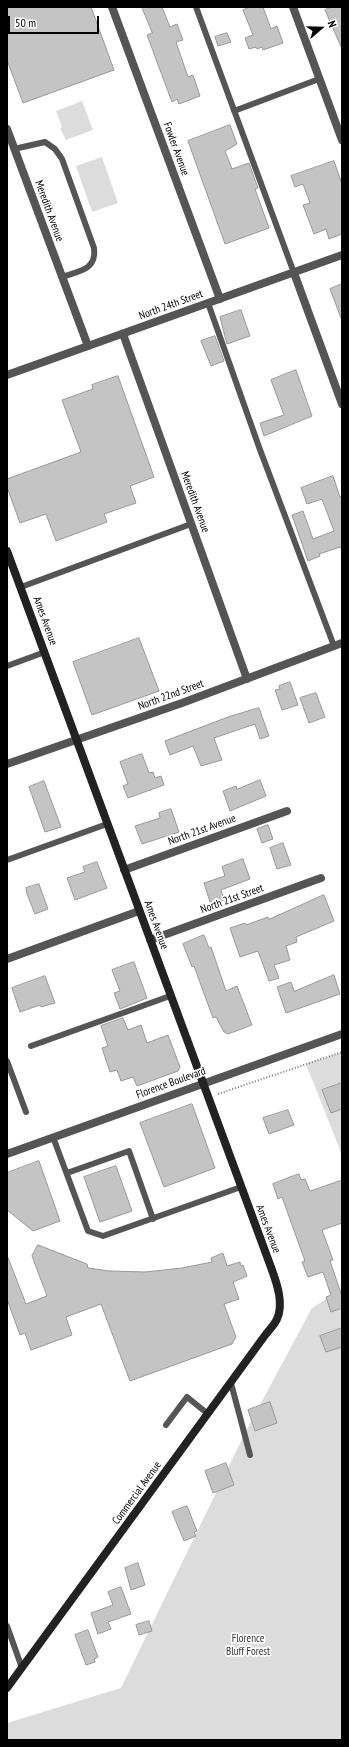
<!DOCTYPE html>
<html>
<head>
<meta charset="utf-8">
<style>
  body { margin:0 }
  #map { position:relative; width:349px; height:1747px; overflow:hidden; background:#fff; font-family:"PT Sans Narrow",sans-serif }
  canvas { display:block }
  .frame { position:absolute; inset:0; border:8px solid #000; pointer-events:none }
  .north { position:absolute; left:301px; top:8px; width:40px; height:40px; -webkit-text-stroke:3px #fff; paint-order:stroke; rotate:70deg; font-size:11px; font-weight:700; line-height:16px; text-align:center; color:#000 }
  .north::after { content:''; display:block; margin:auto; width:14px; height:18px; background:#000; clip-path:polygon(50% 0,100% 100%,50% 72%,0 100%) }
  .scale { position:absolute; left:8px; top:16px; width:91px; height:18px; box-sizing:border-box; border:2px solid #000; border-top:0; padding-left:5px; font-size:12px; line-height:14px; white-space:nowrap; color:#000; -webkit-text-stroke:3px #fff; paint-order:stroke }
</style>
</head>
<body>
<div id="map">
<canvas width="349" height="1747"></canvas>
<div class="frame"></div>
<div class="north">N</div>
<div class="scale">50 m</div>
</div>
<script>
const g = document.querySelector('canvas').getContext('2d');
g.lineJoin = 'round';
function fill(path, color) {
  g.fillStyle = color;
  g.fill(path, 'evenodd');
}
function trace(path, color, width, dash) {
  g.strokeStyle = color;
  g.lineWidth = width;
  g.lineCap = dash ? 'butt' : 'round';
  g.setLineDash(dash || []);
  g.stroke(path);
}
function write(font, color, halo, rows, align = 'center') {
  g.font = font + ' "PT Sans Narrow",sans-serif';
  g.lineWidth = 3.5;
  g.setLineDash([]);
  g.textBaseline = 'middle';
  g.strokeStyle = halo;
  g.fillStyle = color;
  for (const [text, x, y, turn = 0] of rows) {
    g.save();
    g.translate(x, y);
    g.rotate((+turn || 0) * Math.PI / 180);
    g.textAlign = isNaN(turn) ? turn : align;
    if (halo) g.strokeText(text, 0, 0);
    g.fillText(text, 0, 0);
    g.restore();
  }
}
const green = new Path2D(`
  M82 101 93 130 66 140 60 128 62 127 56 111Z
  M102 157 118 203 92 212 76 166Z
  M342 1052V1155L306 1064Z
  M342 1289V1740H7V1723L121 1688 247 1429 312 1308Z`);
const building = new Path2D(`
  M7 7H91L114 70 23 103 7 60Z
  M142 7H162L170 27 177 24 183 40 176 42 188 77 193 75 200 96 179 104 177 99 172 102 147 35 152 33Z
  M251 7H263L271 29 277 26 283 43 263 50 262 47 257 49 256 47 249 49 245 38 253 35 243 10Z
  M332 7H342V49L325 10Z
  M227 33 231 42 218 46 215 37Z
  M230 125 237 144 225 151 232 169 249 163 258 188 255 189 269 228 225 244 188 141Z
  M334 161 342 184V234L329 239 326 229 314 234 303 205 310 203 303 184 295 187 291 176Z
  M342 284V317L341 318 330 289Z
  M241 310 250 336 227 344 220 317Z
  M215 336 224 361 211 366 201 341Z
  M296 370 312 416 264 436 260 423 284 415 271 380Z
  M118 376 154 477 130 486 136 503 104 514 107 522 56 541 46 514 20 523 7 487V479L81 452 62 400 93 389 92 385Z
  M333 476 340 497 342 496V550L340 547 319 554 320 556 308 561 292 515 303 511 313 539 334 531 322 499 307 504 301 488Z
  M139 638 159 691 92 715 73 662Z
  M290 682 298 705 282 710 275 690 280 689 279 686Z
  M316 693 325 717 309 723 300 698Z
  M259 708 269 736 260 739 255 724 214 738 222 760 201 766 193 746 170 755 165 741 228 717Z
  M142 754 149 773 153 772 155 778 161 776 164 785 128 798 123 786 128 784 120 762Z
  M260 780 266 796 230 811 223 791 236 786 237 789Z
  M44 781 61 827 45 832 29 787Z
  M171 809 179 832 142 844 135 826 160 818 159 813Z
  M268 825 273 839 262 843 257 829Z
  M283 843 291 865 277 869 270 848Z
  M243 859 250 879 221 890 224 900 211 905 204 883 225 876 222 867Z
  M97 862 107 888 75 900 67 878 85 872 83 867Z
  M39 884 48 909 35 914 27 894 26 888Z
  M324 895 334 921 296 937 297 942 286 946 290 960 274 965 279 978 269 981 258 951 240 957 230 928 245 923 246 925 268 917 269 919Z
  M204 935 209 948 211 947 226 991 237 986 252 1025 228 1034 224 1032 216 1017 213 1018 194 966 192 967 183 944Z
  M134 962 147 998 120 1009 114 993 120 991 112 970Z
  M334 975 340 994 286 1013 277 987 291 982 294 991Z
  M45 976 55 1003 41 1007 40 1005 20 1012 12 988Z
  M123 1018 128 1030 141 1025 147 1043 168 1035 180 1067 178 1071 137 1086 133 1077 121 1081 117 1070 110 1072 102 1048 108 1046 101 1026Z
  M342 1083V1109L331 1113 322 1090Z
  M192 1104 215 1168 164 1187 140 1123Z
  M288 1110 294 1125 269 1134 263 1118Z
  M39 1161 60 1221 33 1231 7 1210V1173Z
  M116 1166 132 1211 100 1222 84 1177Z
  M299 1174 301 1180 305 1179 310 1191 342 1180V1223L322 1230 333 1260 330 1261 342 1296V1308L331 1312 326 1297 331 1295 323 1272 308 1277 302 1262 305 1261 282 1197 278 1199 273 1184Z
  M38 1245 87 1264 88 1268 110 1271 145 1272 182 1268 212 1262 211 1258 223 1253 227 1266 240 1262 241 1266 243 1265 247 1276 233 1282 239 1299 224 1304 236 1337 232 1344 130 1381 101 1304 66 1317 72 1335 31 1350 25 1333 20 1335 7 1299V1255L26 1304 47 1296 32 1256Z
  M342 1328V1347L326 1352 320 1336Z
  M270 1402 277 1423 255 1431 248 1410Z
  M226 1463 234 1485 213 1493 205 1471Z
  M187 1506 197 1531 194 1532 196 1536 184 1541 172 1512Z
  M138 1563 145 1585 131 1590 125 1568Z
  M121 1587 131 1614 108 1622 111 1629 98 1634 91 1613 113 1605 108 1592Z
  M149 1621 152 1631 139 1635 136 1625Z
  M88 1630 98 1657 94 1659 95 1662 86 1665 75 1635Z`);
const path = new Path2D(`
  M218 1094 342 1052`);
const service = new Path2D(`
  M196 7 294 273
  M234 111 319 79
  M14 149 45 142 55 149 62 159 94 248C97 270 79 271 62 277
  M208 303 259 447 334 646
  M21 587 191 524
  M7 666 45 652
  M7 860 107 824
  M31 1046 170 996
  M7 1061 26 1112
  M53 1137 88 1231 103 1236 241 1187
  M67 1173 129 1151 153 1219
  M231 1383 250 1455
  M166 1425 187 1397 208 1414
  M7 1626 22 1668`);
const minor = new Path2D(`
  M112 7 220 299
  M293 7 342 140
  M7 129 88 346
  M294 273 342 404
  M123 334 247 679
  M7 764 182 703 342 643
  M124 870 287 811
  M150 940 321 878
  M7 959 139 911`);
const tertiary = new Path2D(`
  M7 375 342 255
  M7 1154 342 1034`);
const secondary = new Path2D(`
  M7 551 272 1270C277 1284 284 1304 277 1319 275 1324 270 1329 266 1334L7 1688`);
const streetNames = [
  ["Fowler Avenue",176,149,70],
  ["Meredith Avenue",49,211,70],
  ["North 24th Street",171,305,-20],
  ["Meredith Avenue",195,502,70],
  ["Ames Avenue",45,621,70],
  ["North 22nd Street",171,695,-20],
  ["North 21st Avenue",202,830,-20],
  ["North 21st Street",232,899,-20],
  ["Ames Avenue",156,925,70],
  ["Florence Boulevard",171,1083,-20],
  ["Ames Avenue",268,1229,69],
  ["Commercial Avenue",137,1493,-54]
];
const parkNames = [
  ["Florence",248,1639],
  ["Bluff Forest",248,1652]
];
fill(green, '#dcdcdc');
fill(building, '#c4c4c4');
trace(building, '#999', 1);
trace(path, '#777', 2, [1, 2]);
trace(service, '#555', 6);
trace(minor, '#555', 8);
trace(tertiary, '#555', 8);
trace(secondary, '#222', 8);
write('11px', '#000', '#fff', streetNames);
write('11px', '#333', '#fff', parkNames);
</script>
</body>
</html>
